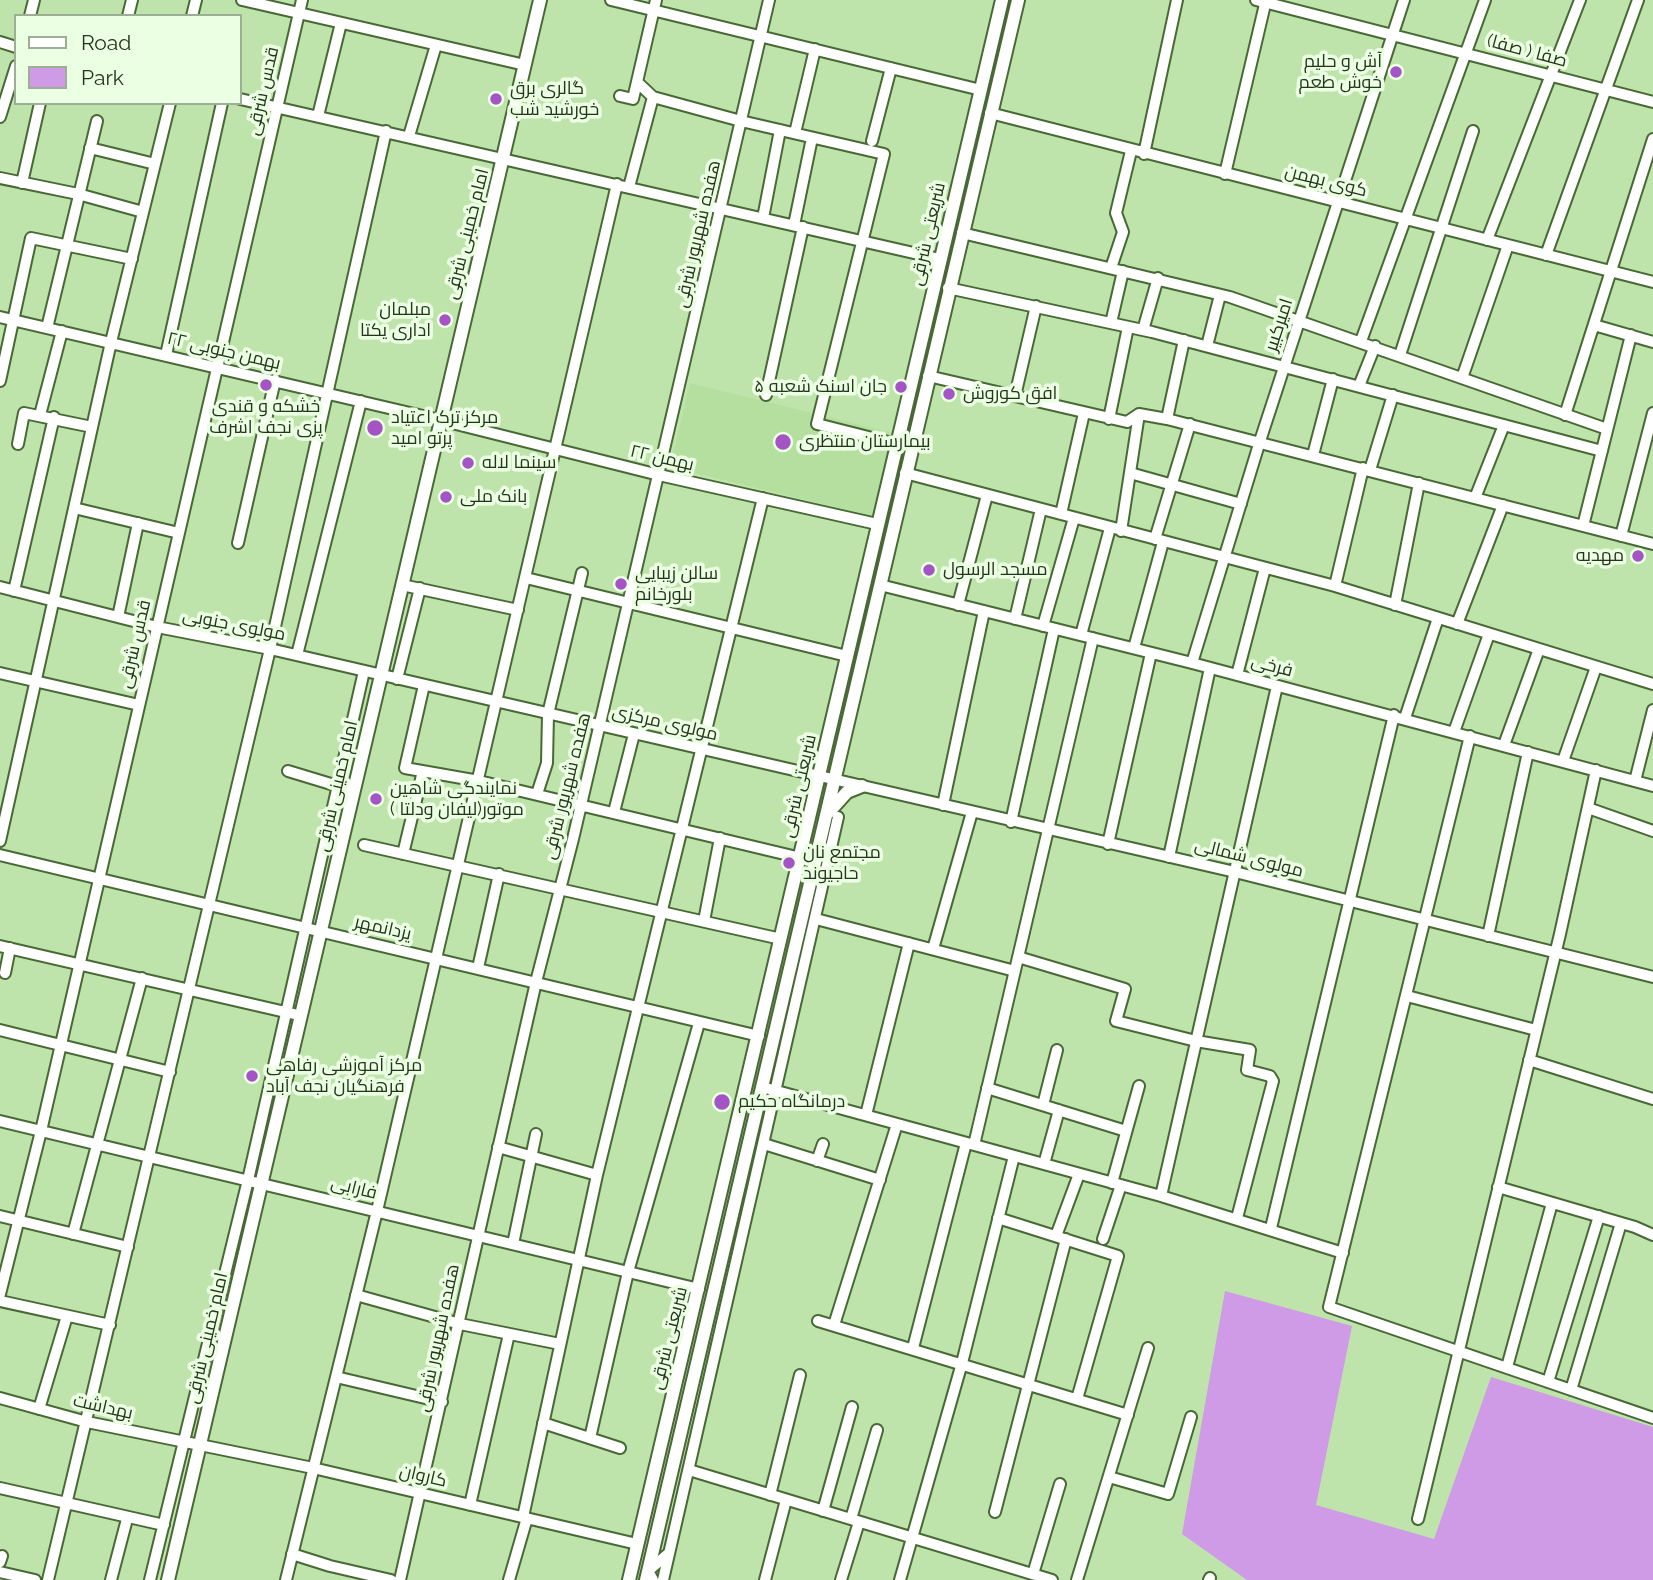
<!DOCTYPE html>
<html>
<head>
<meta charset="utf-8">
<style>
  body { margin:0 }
  #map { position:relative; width:1653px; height:1580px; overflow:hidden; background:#bee4ab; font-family:Raleway,sans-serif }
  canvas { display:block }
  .legend { position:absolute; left:14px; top:14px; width:228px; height:91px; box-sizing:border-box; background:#ebffe2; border:2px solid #9cae93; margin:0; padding:9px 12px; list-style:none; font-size:21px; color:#25341d }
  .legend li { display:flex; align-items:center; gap:14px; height:35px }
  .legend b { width:35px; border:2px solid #9cae93 }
</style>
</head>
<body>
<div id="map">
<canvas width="1653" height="1580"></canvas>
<ul class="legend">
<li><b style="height:9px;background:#fff"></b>Road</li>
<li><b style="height:19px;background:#cf9ae6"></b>Park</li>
</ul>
</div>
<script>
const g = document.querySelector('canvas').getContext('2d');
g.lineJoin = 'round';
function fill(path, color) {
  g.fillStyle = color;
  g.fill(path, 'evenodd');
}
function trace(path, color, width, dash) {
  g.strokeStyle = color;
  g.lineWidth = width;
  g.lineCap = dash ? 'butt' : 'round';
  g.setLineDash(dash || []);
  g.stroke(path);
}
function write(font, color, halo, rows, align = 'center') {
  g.font = font + ' Raleway,Cairo,sans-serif';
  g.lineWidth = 7;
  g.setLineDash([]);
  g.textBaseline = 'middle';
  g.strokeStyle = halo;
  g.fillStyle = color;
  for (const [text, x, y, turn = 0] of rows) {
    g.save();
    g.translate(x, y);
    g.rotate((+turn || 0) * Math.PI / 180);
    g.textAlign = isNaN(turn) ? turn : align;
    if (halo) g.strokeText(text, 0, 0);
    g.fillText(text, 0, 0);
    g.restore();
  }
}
const built = new Path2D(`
  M690 383 893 433 873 516 670 467Z`);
const green = new Path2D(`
  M1225 1291 1352 1326 1316 1505 1434 1539 1491 1377 1653 1427V1580H1247L1182 1534Z`);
const minor = new Path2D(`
  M242 0 525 65
  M611 0 981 90
  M1256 0 1653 102
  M30 16 34 0
  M128 16 132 0
  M192 16 196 0
  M0 42 16 47
  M637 82 653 97 741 121 884 154 817 424 896 444
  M620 96 633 99 656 0
  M240 99 940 259
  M990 113 1653 282
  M318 116 341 23
  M0 117 16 66
  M795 133 815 49
  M409 136 436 45
  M872 141 891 68
  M90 148 155 164
  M1144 154 1177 0
  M1225 174 1266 0
  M0 178 78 194 143 212
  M22 183 40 103
  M629 187 653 97
  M763 218 780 130
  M794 225 812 138
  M962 233 1230 297 1607 429
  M1487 240 1580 0
  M1546 255 1638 0
  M1111 268 1123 232 1116 213 1131 151
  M948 288 1152 332 1602 451
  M0 317 440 420 659 475 877 524
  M1111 323 1123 271
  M1594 325 1653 342
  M47 328 97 121
  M1143 330 1158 278
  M1361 341 1485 0
  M1207 346 1220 295
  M166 355 222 103
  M1400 355 1473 131
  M928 376 1127 422 1139 414 1167 419 1653 544
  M1462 378 1508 245
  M0 381 31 238 132 259
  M1359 386 1375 346
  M766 395 803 227
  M1015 396 1036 306
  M40 415 62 331
  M1565 415 1653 139
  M1109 419 1128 327
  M1167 419 1184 340
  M18 444 24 413 92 427
  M1313 455 1333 379
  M1370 470 1393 395
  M905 473 1335 586 1653 684
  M1130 473 1241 504
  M1475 498 1504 425
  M74 508 179 533
  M1061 514 1084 413
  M1583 526 1631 335
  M1121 531 1139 414
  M1621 536 1653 413
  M1155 539 1190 424
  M238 543 275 380
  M526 578 847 656
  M402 585 518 610
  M880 585 1192 663 1653 786
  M1335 586 1363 468
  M0 587 157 627 270 649 1235 872 1653 977
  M14 591 54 417
  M958 605 987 495
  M1395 605 1419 483
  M118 617 138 523
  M1015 619 1041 509
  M1457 624 1503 505
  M1043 626 1074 518
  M1081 635 1110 528
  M1134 648 1163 542
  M297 655 361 401
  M1192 663 1260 441 1404 0
  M0 673 139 705
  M1237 675 1265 568
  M397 679 420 588
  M424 685 405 768 479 781 801 858
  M1405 718 1438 618
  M1454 732 1489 634
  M1470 736 1329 1307 1653 1418
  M1504 745 1539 649
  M1563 761 1596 667
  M288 771 354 791
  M1635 781 1653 710
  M537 794 547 763 548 714 582 573
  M943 805 984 611
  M1588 808 1653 831
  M614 812 634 734
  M1011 822 1054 629
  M0 841 111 342 170 103
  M1108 844 1151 653
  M364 845 781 939
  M403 854 423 771
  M0 855 759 1036
  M1169 857 1210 668
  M816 919 1015 971
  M704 921 720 838
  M1488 936 1528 752
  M0 946 294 1014
  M933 949 972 812
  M1018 957 1125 989 1116 1021 1196 1041 1250 1050 1247 1070 1270 1076 1273 1081 1237 1218
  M478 968 499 874
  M5 973 10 948
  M1407 996 1536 1030
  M0 1030 170 1072
  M1529 1060 1653 1099
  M762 1087 1161 1196 1343 1253
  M987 1088 1126 1131
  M1043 1105 1057 1050
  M866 1115 909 943
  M0 1121 699 1289
  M764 1144 880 1180
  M974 1145 1093 638
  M498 1147 597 1175
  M817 1161 823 1144
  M1044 1164 1059 1110
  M1112 1183 1139 1086
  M1498 1187 1635 1227 1653 1235
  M1161 1196 1277 686
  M0 1216 128 1247
  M998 1218 1118 1256 1077 1399
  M1271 1228 1394 715
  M73 1234 142 978
  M1056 1236 1079 1174
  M1103 1239 1121 1185
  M513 1244 536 1134
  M0 1294 41 1131 302 0
  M356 1295 460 1324 560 1344
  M0 1301 110 1325
  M818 1321 1128 1415
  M834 1325 897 1124
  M913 1348 966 1143
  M1507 1367 1552 1203
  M336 1377 442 1402
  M1548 1382 1599 1216
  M1571 1390 1621 1223
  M0 1398 87 1422 313 1468 637 1544
  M39 1409 67 1316
  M543 1423 620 1448
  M590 1438 628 1272 699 1023
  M689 1470 1052 1580
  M1109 1477 1168 1494 1191 1417
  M0 1488 164 1525
  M770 1495 800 1375
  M470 1505 509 1334
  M823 1511 852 1407
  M995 1512 1066 1239
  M523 1517 597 1175 763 498
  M851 1519 877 1430
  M1418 1519 1560 934 1596 770
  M292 1554 330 1566 391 1580
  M0 1562 2 1556
  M0 1572 35 1580
  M1033 1574 1060 1484
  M48 1580 270 649 386 131
  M111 1580 127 1519
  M150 1580 248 1180 364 671
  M286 1580 377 1211 617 184
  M400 1580 536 982 573 839 769 0
  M509 1580 527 1518
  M653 1580 648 1571 669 1553
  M663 1580 838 817
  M765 1580 786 1500
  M841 1580 859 1522
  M900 1580 962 1363 1014 1156
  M1077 1580 1148 1348
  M1209 1580 1210 1578`);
const major = new Path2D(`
  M829 812 847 792 862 786
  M168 1580 540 0
  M629 1580 1002 0
  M646 1580 1018 0`);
const markers = [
  [1396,72,7,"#a554c5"],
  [496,99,7,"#a554c5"],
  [445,320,7,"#a554c5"],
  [266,385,7,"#a554c5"],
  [901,387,7,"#a554c5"],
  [949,394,7,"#a554c5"],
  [375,428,9,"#a554c5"],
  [783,442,9,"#a554c5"],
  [468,463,7,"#a554c5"],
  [446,497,7,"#a554c5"],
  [1638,556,7,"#a554c5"],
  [929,570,7,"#a554c5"],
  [621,584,7,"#a554c5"],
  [376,799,7,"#a554c5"],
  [789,863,7,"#a554c5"],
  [252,1076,7,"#a554c5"],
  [722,1102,9,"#a554c5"]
];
const streetNames = [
  ["صفا ( صفا)",1527,51,15],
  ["قدس شرقی",263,91,-77],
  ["کوی بهمن",1326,181,14],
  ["امام خمینی شرقی",467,234,-76],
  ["هفده شهریور شرقی",698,234,-77],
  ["شریعتی شرقی",928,234,-77],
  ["امیرکبیر",1279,325,-72],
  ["۲۲ بهمن جنوبی",224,351,13],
  ["۲۲ بهمن",662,458,13],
  ["مولوی جنوبی",234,625,11],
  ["قدس شرقی",135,644,-77],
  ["فرخی",1272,666,15],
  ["مولوی مرکزی",665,723,13],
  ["امام خمینی شرقی",337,786,-77],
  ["هفده شهریور شرقی",567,786,-76],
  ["شریعتی شرقی",799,786,-77],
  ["مولوی شمالی",1249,858,14],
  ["یزدانمهر",383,928,13],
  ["فارابی",354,1188,14],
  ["امام خمینی شرقی",207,1338,-77],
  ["هفده شهریور شرقی",438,1338,-78],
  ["شریعتی شرقی",669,1338,-76],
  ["بهداشت",103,1407,13],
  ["کاروان",423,1476,13]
];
const poiNames = [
  ["آش و حلیم",1382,62,"right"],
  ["خوش طعم",1382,83,"right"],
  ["گالری برق",510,89],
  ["خورشید شب",510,110],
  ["مبلمان",431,310,"right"],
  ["اداری یکتا",431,331,"right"],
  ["جان اسنک شعبه ۵",887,387,"right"],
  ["افق کوروش",963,394],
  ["خشکه و قندی",266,407,"center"],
  ["پزی نجف اشرف",266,428,"center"],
  ["مرکز ترک اعتیاد",391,418],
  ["پرتو امید",391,439],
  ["بیمارستان منتظری",799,442],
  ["سینما لاله",482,463],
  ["بانک ملی",460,497],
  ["مهدیه",1624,556,"right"],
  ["مسجد الرسول",943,570],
  ["سالن زیبایی",635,574],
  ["بلورخانم",635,595],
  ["نمایندگی شاهین",390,789],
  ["موتور(لیفان ودلتا )",390,810],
  ["مجتمع نان",803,853],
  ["حاجیوند",803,874],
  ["مرکز آموزشی رفاهی",266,1066],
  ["فرهنگیان نجف آباد",266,1087],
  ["درمانگاه حکیم",738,1102]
];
fill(built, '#b4df9e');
fill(green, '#cf9ae6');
trace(minor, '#486935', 14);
trace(major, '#486935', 16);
trace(minor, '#fff', 10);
trace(major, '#fff', 12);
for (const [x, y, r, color] of markers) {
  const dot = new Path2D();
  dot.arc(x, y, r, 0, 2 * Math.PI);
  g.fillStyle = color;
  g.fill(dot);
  trace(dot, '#ebffe2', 2.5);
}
write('18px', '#25341d', '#ebffe2', streetNames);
write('18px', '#25341d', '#ebffe2', poiNames, 'left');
</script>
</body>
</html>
